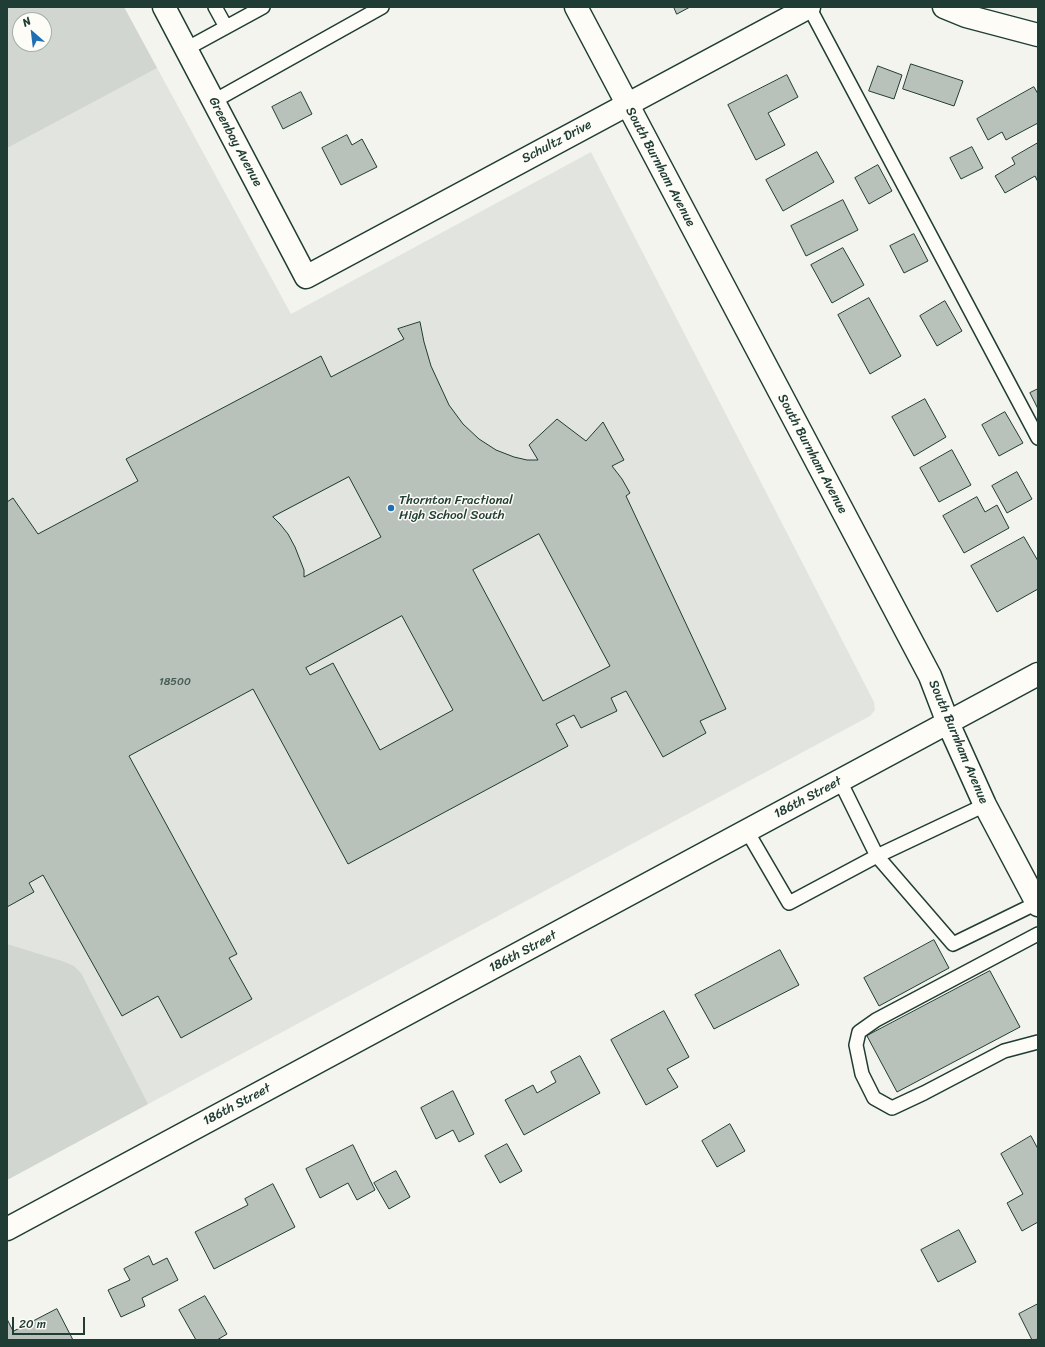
<!DOCTYPE html>
<html>
<head>
<meta charset="utf-8">
<style>
  body { margin:0 }
  #map { position:relative; width:1045px; height:1347px; overflow:hidden; background:#f4f4ef; font-family:Sriracha,sans-serif }
  canvas { display:block }
  .frame { position:absolute; inset:0; border:8px solid #1f3d34; pointer-events:none }
  .north { position:absolute; left:12px; top:12px; width:40px; height:40px; box-sizing:border-box; background:#fdfcf7; border:1px solid #a4b0a9; border-radius:50%; rotate:332deg; font-size:11px; font-weight:700; line-height:16px; text-align:center; color:#1f3d34 }
  .north::after { content:''; display:block; margin:auto; width:14px; height:18px; background:#1f6fb2; clip-path:polygon(50% 0,100% 100%,50% 72%,0 100%) }
  .scale { position:absolute; left:12px; top:1317px; width:73px; height:18px; box-sizing:border-box; border:2px solid #1f3d34; border-top:0; padding-left:5px; font-size:12px; line-height:14px; white-space:nowrap; color:#1f3d34; -webkit-text-stroke:3px #fdfcf7; paint-order:stroke }
</style>
</head>
<body>
<div id="map">
<canvas width="1045" height="1347"></canvas>
<div class="frame"></div>
<div class="north">N</div>
<div class="scale">20 m</div>
</div>
<script>
const g = document.querySelector('canvas').getContext('2d');
g.lineJoin = 'round';
function fill(path, color) {
  g.fillStyle = color;
  g.fill(path, 'evenodd');
}
function trace(path, color, width, dash) {
  g.strokeStyle = color;
  g.lineWidth = width;
  g.lineCap = dash ? 'butt' : 'round';
  g.setLineDash(dash || []);
  g.stroke(path);
}
function write(font, color, halo, rows, align = 'center') {
  g.font = font + ' Sriracha,sans-serif';
  g.lineWidth = 3;
  g.setLineDash([]);
  g.textBaseline = 'middle';
  g.strokeStyle = halo;
  g.fillStyle = color;
  for (const [text, x, y, turn = 0] of rows) {
    g.save();
    g.translate(x, y);
    g.rotate((+turn || 0) * Math.PI / 180);
    g.textAlign = isNaN(turn) ? turn : align;
    if (halo) g.strokeText(text, 0, 0);
    g.fillText(text, 0, 0);
    g.restore();
  }
}
const built = new Path2D(`
  M7 7H124L291 314 591 152 874 702 875 710 870 716 7 1180ZM20 20H44V44H20Z`);
const green = new Path2D(`
  M7 7H124L157 68 7 148ZM20 20H44V44H20Z
  M7 944 62 961 74 966 81 973 148 1104 7 1180Z`);
const building = new Path2D(`
  M674 7H690L677 14Z
  M911 64 963 81 954 106 903 89Z
  M878 66 902 75 894 99 869 91Z
  M787 75 798 97 768 113 785 145 756 160 728 105Z
  M1034 87 1038 94V123L1006 140 1002 132 988 140 977 119Z
  M301 92 312 114 283 129 272 107Z
  M347 135 352 145 362 139 377 167 341 185 322 148Z
  M1038 143V182L1035 176 1005 193 995 176 1015 164 1012 158Z
  M972 147 983 168 961 179 950 158Z
  M817 152 834 182 783 211 766 180Z
  M878 165 892 191 869 204 855 178Z
  M843 200 858 230 806 256 791 226Z
  M914 234 928 261 904 273 890 246Z
  M843 248 864 285 832 303 811 265Z
  M869 298 901 356 870 374 838 315Z
  M945 301 962 331 937 346 920 316Z
  M420 322 424 342 431 366 449 405 463 424 479 439 496 450 514 457 527 460H538L529 445 557 419 586 441 603 422 624 460 612 466 622 479 630 493 626 496 726 709 700 721 706 733 663 757 626 691 611 698 617 711 581 728 574 715 556 724 568 746 348 864 253 689 129 756 237 954 229 958 252 999 181 1038 158 996 122 1016 43 875 29 883 34 892 7 907V502L13 498 38 534 138 481 126 459 321 356 331 377 404 339 398 329ZM349 477 381 537 304 577V570L295 547 288 534 280 524 273 517ZM539 534 610 666 543 701 473 570ZM402 616 453 710 380 750 333 663 310 675 306 668Z
  M1038 389V409L1030 393Z
  M925 399 946 437 914 456 892 417Z
  M1005 412 1023 443 999 456 982 425Z
  M952 450 971 485 939 502 920 468Z
  M1017 472 1032 499 1007 513 992 486Z
  M977 497 985 512 997 505 1009 528 964 553 943 516Z
  M1024 537 1038 561V589L997 612 971 566Z
  M934 940 949 968 879 1006 864 978Z
  M780 950 799 985 714 1029 695 995Z
  M990 971 1020 1027 897 1092 867 1036Z
  M664 1011 689 1057 667 1069 678 1087 646 1105 611 1040Z
  M580 1056 600 1093 524 1135 505 1100 533 1085 537 1093 556 1082 551 1072Z
  M453 1091 474 1134 459 1142 453 1130 436 1139 421 1108Z
  M730 1124 745 1151 717 1167 702 1141Z
  M1031 1136 1038 1149V1222L1022 1231 1007 1203 1023 1194 1001 1154Z
  M507 1144 522 1171 500 1183 485 1156Z
  M353 1145 375 1190 357 1200 348 1183 320 1198 306 1169Z
  M396 1171 410 1197 389 1209 374 1183Z
  M273 1184 295 1227 214 1269 195 1232 248 1205 245 1199Z
  M959 1230 976 1262 938 1282 921 1250Z
  M149 1256 153 1265 167 1258 178 1280 142 1298 145 1306 121 1317 108 1290 130 1280 124 1269Z
  M205 1296 227 1334 217 1340H196L179 1310Z
  M1038 1304V1339L1032 1340 1019 1314Z
  M57 1309 73 1340H7V1319L13 1331Z`);
const lane = new Path2D(`
  M215 7 226 27
  M809 7 1038 438
  M186 49 263 7
  M214 101 382 7
  M985 805 877 856 953 944 1037 903
  M747 831 789 903 877 856 840 781
  M1038 934 876 1020 859 1032 856 1045 862 1074 874 1098 892 1108 924 1093 1004 1051 1038 1042`);
const street = new Path2D(`
  M164 7 306 277 809 7
  M944 7 966 16 1038 35`);
const secondary = new Path2D(`
  M576 7 930 676 948 723 985 805 1038 905
  M7 1229 1038 674`);
const markers = [
  [391,508,4,"#1f6fb2"]
];
const numberNames = [
  ["18500",175,682]
];
const streetNames = [
  ["Greenbay Avenue",235,142,62],
  ["Schultz Drive",557,142,-28],
  ["South Burnham Avenue",660,167,62],
  ["South Burnham Avenue",812,454,62],
  ["South Burnham Avenue",958,742,67],
  ["186th Street",808,798,-28],
  ["186th Street",523,952,-28],
  ["186th Street",237,1105,-28]
];
const poiNames = [
  ["Thornton Fractional",399,501],
  ["High School South",399,516]
];
fill(built, '#e2e5df');
fill(green, '#d1d6d1');
fill(building, '#b9c1bb');
trace(building, '#1f3d34', 1);
trace(lane, '#1f3d34', 16);
trace(street, '#1f3d34', 25);
trace(secondary, '#1f3d34', 25);
trace(lane, '#fdfcf7', 13);
trace(street, '#fdfcf7', 22);
trace(secondary, '#fdfcf7', 22);
for (const [x, y, r, color] of markers) {
  const dot = new Path2D();
  dot.arc(x, y, r, 0, 2 * Math.PI);
  g.fillStyle = color;
  g.fill(dot);
  trace(dot, '#fdfcf7', 1.5);
}
write('11px', '#465e56', null, numberNames);
write('13px', '#1f3d34', '#fdfcf7', streetNames);
write('13px', '#1f3d34', '#fdfcf7', poiNames, 'left');
</script>
</body>
</html>
